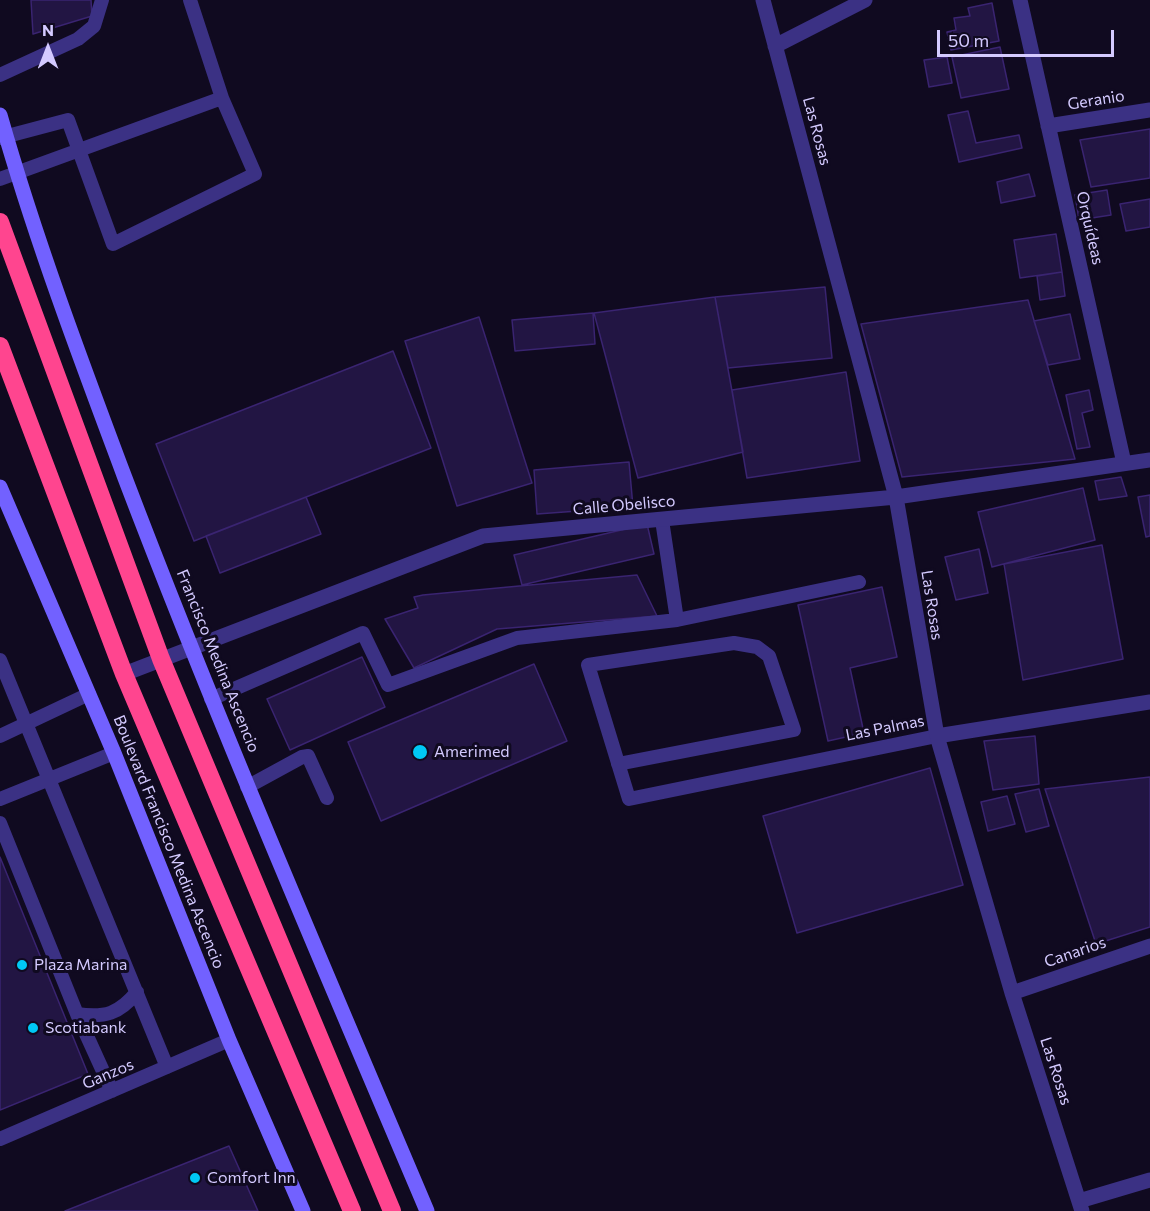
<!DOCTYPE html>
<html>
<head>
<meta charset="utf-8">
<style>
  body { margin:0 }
  #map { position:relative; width:1150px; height:1211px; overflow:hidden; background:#100a20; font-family:Commissioner,sans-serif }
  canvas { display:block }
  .north { position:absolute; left:18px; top:18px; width:60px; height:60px; -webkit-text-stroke:4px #100a20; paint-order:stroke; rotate:0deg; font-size:16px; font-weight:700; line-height:24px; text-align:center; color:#d4caff }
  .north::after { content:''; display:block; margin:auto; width:21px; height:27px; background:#d4caff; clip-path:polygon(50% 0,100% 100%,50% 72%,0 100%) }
  .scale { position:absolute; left:937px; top:30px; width:177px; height:27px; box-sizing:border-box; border:3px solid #d4caff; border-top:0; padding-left:8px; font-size:18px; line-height:21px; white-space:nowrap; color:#d4caff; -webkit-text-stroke:4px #100a20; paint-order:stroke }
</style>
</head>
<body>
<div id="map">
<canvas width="1150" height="1211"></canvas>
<div class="north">N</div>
<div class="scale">50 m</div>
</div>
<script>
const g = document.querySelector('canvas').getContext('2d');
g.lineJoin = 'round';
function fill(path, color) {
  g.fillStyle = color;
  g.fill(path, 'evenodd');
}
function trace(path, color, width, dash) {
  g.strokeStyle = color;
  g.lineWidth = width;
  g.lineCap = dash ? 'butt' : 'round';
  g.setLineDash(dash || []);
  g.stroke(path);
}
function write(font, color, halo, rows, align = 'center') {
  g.font = font + ' Commissioner,sans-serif';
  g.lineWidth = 6;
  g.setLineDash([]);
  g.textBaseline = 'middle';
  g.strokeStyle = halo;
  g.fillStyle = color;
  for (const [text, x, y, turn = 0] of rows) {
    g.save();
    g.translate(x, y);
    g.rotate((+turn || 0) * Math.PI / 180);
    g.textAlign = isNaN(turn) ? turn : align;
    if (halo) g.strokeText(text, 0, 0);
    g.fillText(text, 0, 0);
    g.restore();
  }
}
const building = new Path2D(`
  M31 0H91L92 16 33 34Z
  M992 3 999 41 951 50 947 32 956 30 954 18 970 16 968 8Z
  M1000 47 1009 89 961 98 952 57Z
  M947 57 952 83 929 87 924 60Z
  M968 111 976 143 1019 135 1022 148 959 162 948 115Z
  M1150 129V178L1091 187 1080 140Z
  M1029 174 1035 196 1001 203 997 182Z
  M1107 190 1111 215 1079 220 1075 195Z
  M1150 199V227L1126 231 1120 204Z
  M1056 234 1062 272 1020 278 1014 240Z
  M1062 272 1065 296 1040 300 1037 276Z
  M825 287 832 358 728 368 715 297Z
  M715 297 743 452 638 478 594 313Z
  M1028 300 1075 459 902 477 861 324Z
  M593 313 595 344 515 351 512 320Z
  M1070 314 1080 359 1048 365 1034 321Z
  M479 317 532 483 457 506 405 341Z
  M393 351 431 448 194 541 156 444Z
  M846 372 860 461 747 478 732 390Z
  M1089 390 1093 410 1082 413 1090 447 1077 449 1066 395Z
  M629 462 633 507 537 514 534 470Z
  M1121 477 1127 496 1099 500 1095 481Z
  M1083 488 1095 540 992 567 978 512Z
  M1150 495V536L1146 537 1138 497Z
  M306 497 321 534 220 573 206 536Z
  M647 524 654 554 522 585 514 555Z
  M1102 545 1123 659 1023 680 1004 564Z
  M979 549 988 593 956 600 945 557Z
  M637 575 657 616 497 629 414 668 385 619 418 608 414 597 423 595Z
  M882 587 897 657 850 668 864 733 828 741 798 605Z
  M362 657 385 707 290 750 267 699Z
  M534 664 567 741 381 821 348 742Z
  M1035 736 1039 784 993 790 984 741Z
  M930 768 963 885 797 933 763 816Z
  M1150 777V927L1096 944 1045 789Z
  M1039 789 1049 826 1026 832 1015 794Z
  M1007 796 1015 824 988 831 981 802Z
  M0 857 88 1074 0 1110Z
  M229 1146 258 1211H65Z`);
const lane = new Path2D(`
  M0 75 78 39 94 26 102 0
  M0 138 68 120 113 244 255 174 222 98
  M0 179 222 98 190 0
  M662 520 677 620
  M0 660 167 1067
  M211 699 363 633 388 685 517 638 677 620 859 582
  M0 736 89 694
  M618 764 794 730 769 656 757 647 734 643 588 665 629 799 937 736
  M247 787 302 757 308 756 327 798
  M0 799 114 753
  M0 823 77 1014 112 1091
  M77 1014C105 1018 119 1014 137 992
  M0 1139 229 1040`);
const street = new Path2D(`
  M763 0 896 497 937 736 1012 993 1082 1211
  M1020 0 1124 463
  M775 46 865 0
  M1048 126 1150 110
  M124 674 483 536 896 497 1150 460
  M937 736 1150 702
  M1012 993 1150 946
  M1079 1201 1150 1180`);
const secondary = new Path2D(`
  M0 115C35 238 80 358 125 478 219 725 324 968 427 1211
  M0 487 114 753 229 1040 303 1211`);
const highway = new Path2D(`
  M0 222 161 659 392 1211
  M0 346 124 674 352 1211`);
const markers = [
  [420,752,8,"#00c8f5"],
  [22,965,6,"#00c8f5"],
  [33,1028,6,"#00c8f5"],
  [195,1178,6,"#00c8f5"]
];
const streetNames = [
  ["Geranio",1096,100,-9],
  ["Las Rosas",817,131,75],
  ["Orquídeas",1090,228,77],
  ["Calle Obelisco",624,505,-5],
  ["Las Rosas",932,605,81],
  ["Francisco Medina Ascencio",218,661,68],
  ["Las Palmas",885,728,-11],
  ["Boulevard Francisco Medina Ascencio",169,842,68],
  ["Canarios",1075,952,-19],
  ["Las Rosas",1056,1071,72],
  ["Ganzos",108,1074,-23]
];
const poiNames = [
  ["Amerimed",434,752],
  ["Plaza Marina",34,965],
  ["Scotiabank",45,1028],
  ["Comfort Inn",207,1178]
];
fill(building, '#221543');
trace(building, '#3a2471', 1.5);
trace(lane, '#3b3184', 14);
trace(street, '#3b3184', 15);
trace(secondary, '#7261ff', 15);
trace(highway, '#ff458f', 18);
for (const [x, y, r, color] of markers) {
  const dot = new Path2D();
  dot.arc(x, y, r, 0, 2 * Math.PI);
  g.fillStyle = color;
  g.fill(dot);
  trace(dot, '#100a20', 2);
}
write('16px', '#d4caff', '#100a20', streetNames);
write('16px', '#d4caff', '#100a20', poiNames, 'left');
</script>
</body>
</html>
